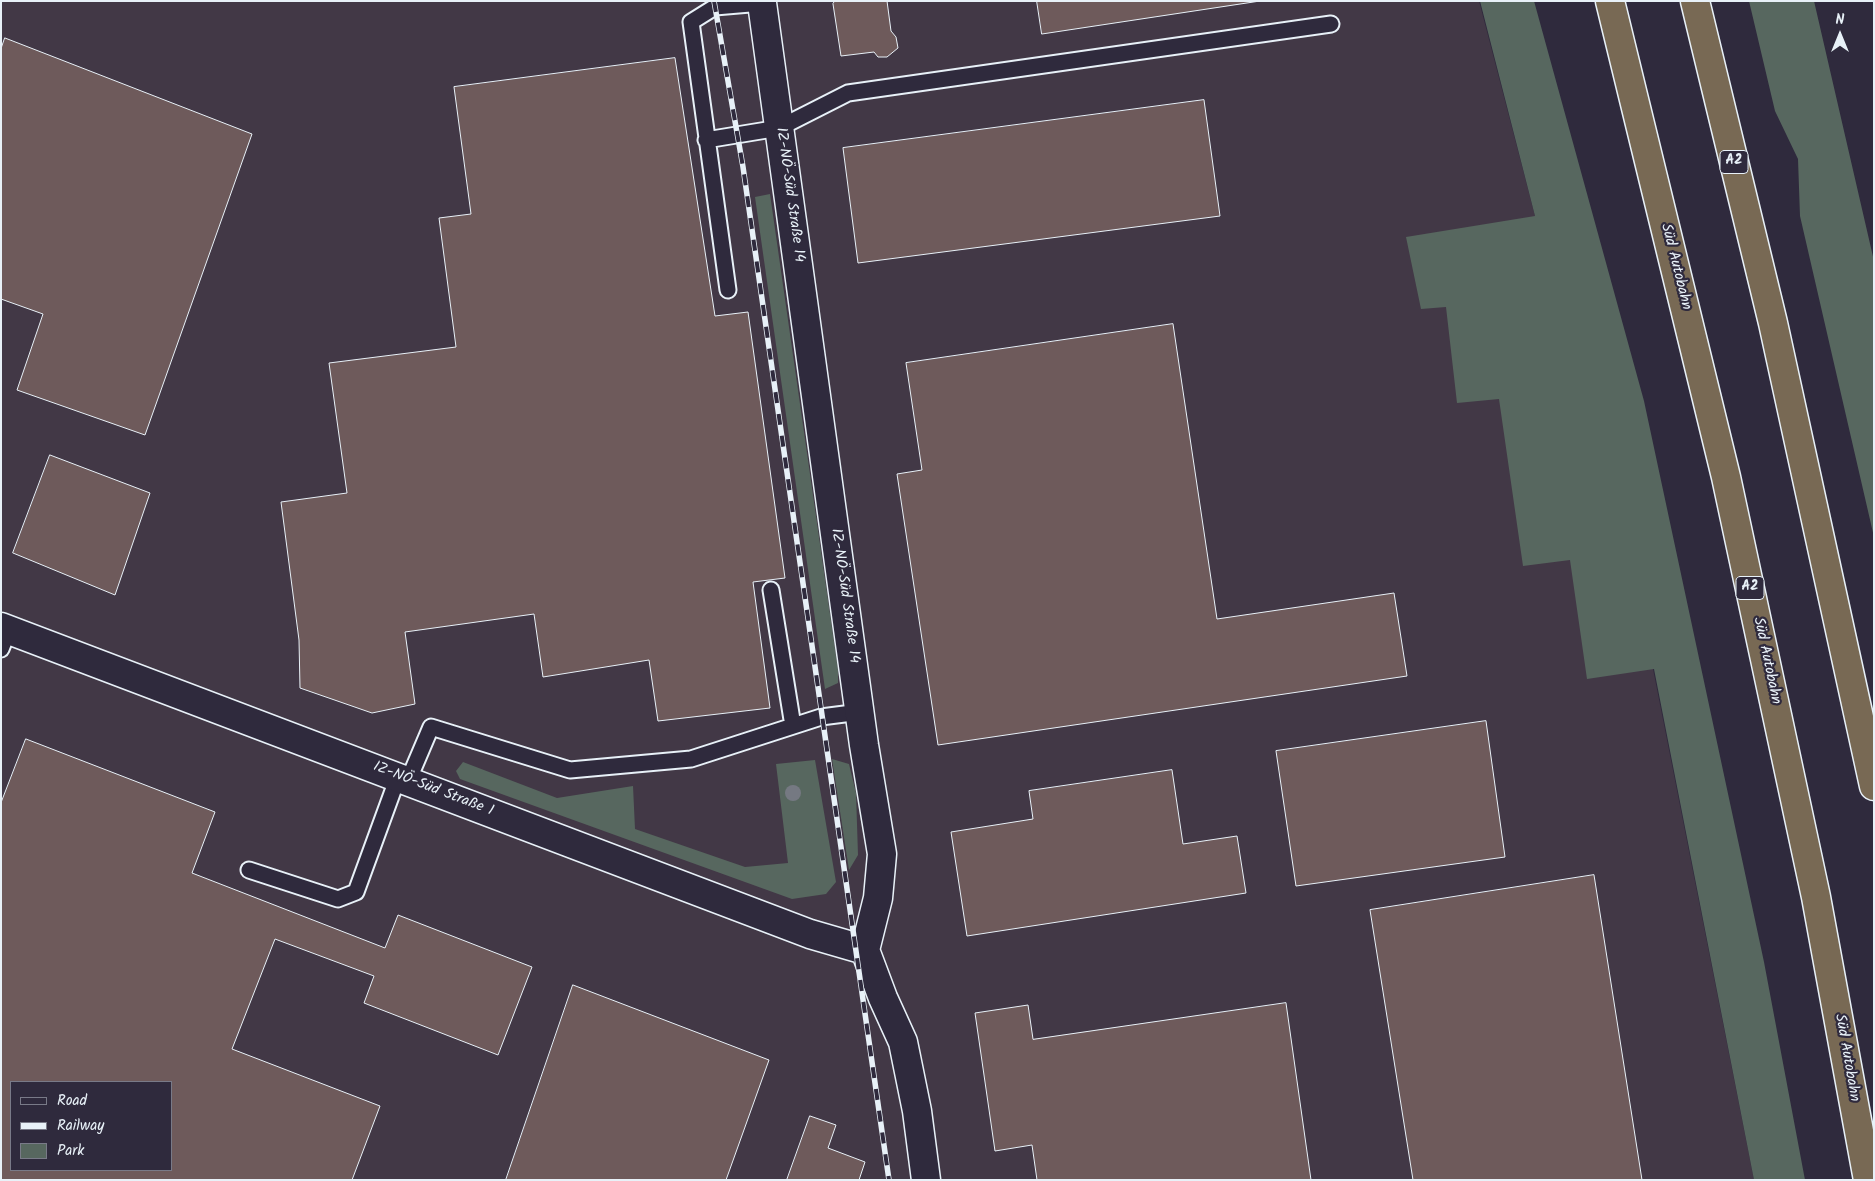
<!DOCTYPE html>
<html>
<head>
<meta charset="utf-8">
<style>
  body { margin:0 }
  #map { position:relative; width:1875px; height:1181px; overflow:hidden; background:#2f2a3d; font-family:Kalam,sans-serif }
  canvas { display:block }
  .frame { position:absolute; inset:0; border:2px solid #e8f1f8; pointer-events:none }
  .legend { position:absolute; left:10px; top:1081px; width:162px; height:90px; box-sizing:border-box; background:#2f2a3d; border:1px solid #797a88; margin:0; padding:6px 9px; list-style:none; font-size:15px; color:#e8f1f8 }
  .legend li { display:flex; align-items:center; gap:10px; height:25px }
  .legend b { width:25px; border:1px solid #797a88 }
  .north { position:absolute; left:1815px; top:10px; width:50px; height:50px; -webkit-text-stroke:4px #2f2a3d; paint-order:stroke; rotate:0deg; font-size:14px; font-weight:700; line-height:20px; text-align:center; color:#e8f1f8 }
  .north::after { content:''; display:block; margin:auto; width:18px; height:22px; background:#e8f1f8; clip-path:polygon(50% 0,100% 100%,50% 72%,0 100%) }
</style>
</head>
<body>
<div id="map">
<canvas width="1875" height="1181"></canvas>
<div class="frame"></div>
<ul class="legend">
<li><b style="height:6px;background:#2f2a3d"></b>Road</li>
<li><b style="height:6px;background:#e8f1f8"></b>Railway</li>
<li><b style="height:14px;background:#57675f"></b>Park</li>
</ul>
<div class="north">N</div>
</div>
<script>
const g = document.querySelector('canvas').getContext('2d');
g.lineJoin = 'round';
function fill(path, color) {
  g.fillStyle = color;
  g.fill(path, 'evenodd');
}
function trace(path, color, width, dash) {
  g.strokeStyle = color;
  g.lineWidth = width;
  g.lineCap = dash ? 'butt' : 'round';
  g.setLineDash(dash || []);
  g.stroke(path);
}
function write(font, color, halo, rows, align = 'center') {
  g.font = font + ' Kalam,sans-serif';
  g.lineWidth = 4.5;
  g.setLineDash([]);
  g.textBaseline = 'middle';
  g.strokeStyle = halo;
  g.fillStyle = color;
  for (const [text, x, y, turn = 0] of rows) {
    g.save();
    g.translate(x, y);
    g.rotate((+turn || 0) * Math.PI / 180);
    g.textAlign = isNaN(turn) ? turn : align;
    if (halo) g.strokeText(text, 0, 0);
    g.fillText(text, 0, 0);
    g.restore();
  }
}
const built = new Path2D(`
  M1 1H1479L1653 669 1754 1180H1ZM11 1082H171V1170H11Z`);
const green = new Path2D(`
  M1480 1H1534L1644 401 1764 962 1805 1180H1754L1654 669 1587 679 1570 560 1523 566 1499 399 1457 403 1446 307 1421 309 1406 237 1535 216Z
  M1749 1H1814L1874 261V537L1800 216 1798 159 1775 111Z
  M770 194 838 670V683L825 689 755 197Z
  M832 759 849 764 856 793 858 855 849 870Z
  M815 760 836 882 826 894 792 899 460 779 456 771 463 762 557 798 633 786 635 829 745 867 788 863 776 764Z`);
const building = new Path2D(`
  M835 1H887L891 31 896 37 898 48 887 57H878L874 52 841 56 833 4Z
  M1037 1H1260L1042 34Z
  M5 38 252 134 145 435 17 390 43 314 1 299V49Z
  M675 58 715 316 748 312 785 578 753 582 770 708 658 721 649 660 543 677 534 614 405 632 415 704 372 713 300 688 299 640 281 502 347 493 329 363 456 347 439 218 471 214 454 87Z
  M1204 100 1220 216 858 263 843 148Z
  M1173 324 1217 619 1394 593 1407 676 938 745 897 474 922 470 906 363Z
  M50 455 150 493 115 595 13 553Z
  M1486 721 1505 857 1296 886 1276 751Z
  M26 739 215 812 192 873 385 948 398 915 532 967 498 1055 364 1003 374 976 275 939 232 1049 380 1106 352 1180H1V803ZM11 1082H171V1170H11Z
  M1172 770 1183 844 1237 836 1246 893 967 936 951 832 1033 819 1029 791Z
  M1594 875 1642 1180H1413L1370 910Z
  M573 985 769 1060 726 1180H506Z
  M1286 1003 1311 1180H1037L1032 1145 995 1151 975 1013 1028 1005 1033 1039Z
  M810 1116 836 1125 828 1148 865 1162 859 1180H787Z`);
const service = new Path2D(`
  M706 140 779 128 848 93 1331 24
  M728 290 691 22 715 7 762 3V1
  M771 590 793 726
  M1 649 9 629
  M408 781 431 727 570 770 691 759 821 717 860 712
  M249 870 338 899 356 892 398 777`);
const minor = new Path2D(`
  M762 3 864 745 882 854 878 898 865 950 883 998 903 1042 917 1111 926 1180
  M1 627 810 934 865 950`);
const motorway = new Path2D(`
  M1610 1 1726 477 1816 897 1868 1180
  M1695 1 1773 323 1874 786`);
const rail = new Path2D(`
  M714 1 743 167 889 1180`);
const trees = [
  [793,793]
];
const shields = [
  [1734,162,28],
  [1750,588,28]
];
const shieldNames = [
  ["A2",1734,162],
  ["A2",1750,588]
];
const streetNames = [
  ["IZ-NÖ-Süd Straße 14",789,195,82],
  ["Süd Autobahn",1675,267,76],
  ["IZ-NÖ-Süd Straße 14",844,596,82],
  ["Süd Autobahn",1766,661,78],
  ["IZ-NÖ-Süd Straße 1",433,790,21],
  ["Süd Autobahn",1846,1058,80]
];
fill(built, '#423846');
fill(green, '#57675f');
fill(building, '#6e5a5b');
trace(building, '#e8f1f8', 1);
trace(service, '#e8f1f8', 19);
trace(minor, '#e8f1f8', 31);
trace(motorway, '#e8f1f8', 31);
trace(service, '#2f2a3d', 15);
trace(minor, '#2f2a3d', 28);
trace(motorway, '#786954', 28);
trace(rail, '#e8f1f8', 5.5);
trace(rail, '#2f2a3d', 4, [11]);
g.fillStyle = '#757982';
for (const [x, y] of trees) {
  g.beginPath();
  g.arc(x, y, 8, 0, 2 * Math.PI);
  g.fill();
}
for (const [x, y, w] of shields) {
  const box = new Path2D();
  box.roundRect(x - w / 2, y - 11.5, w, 23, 4);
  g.fillStyle = '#2f2a3d';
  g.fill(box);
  trace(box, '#e8f1f8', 1);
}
write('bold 14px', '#e8f1f8', null, shieldNames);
write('15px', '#e8f1f8', '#2f2a3d', streetNames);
</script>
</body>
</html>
